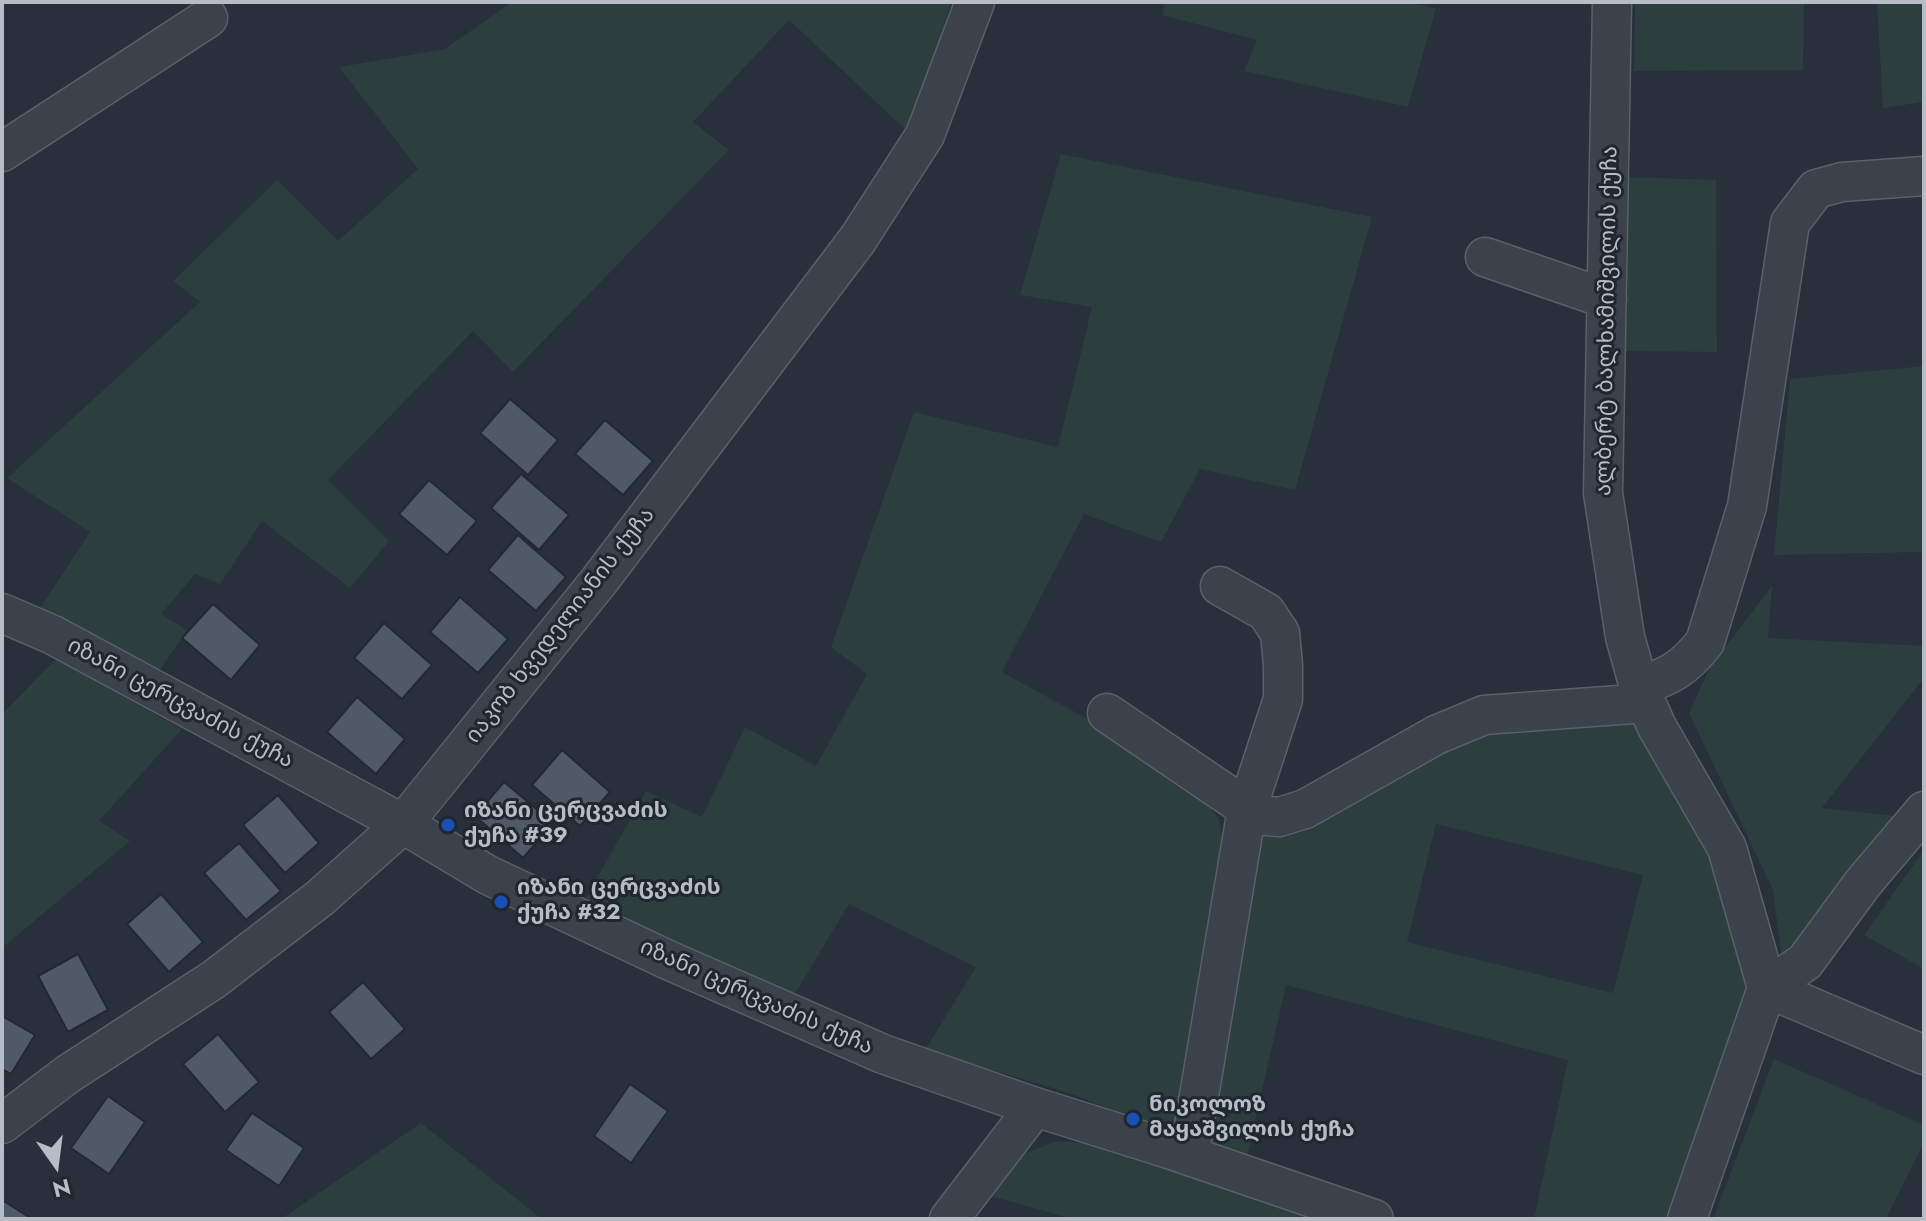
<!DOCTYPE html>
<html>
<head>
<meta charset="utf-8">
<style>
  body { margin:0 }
  #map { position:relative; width:1926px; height:1221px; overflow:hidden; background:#27303b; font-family:Jost,sans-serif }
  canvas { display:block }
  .frame { position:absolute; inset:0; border:4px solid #b7bdc7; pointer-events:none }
  .north { position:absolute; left:16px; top:1125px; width:80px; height:80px; -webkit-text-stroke:6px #202731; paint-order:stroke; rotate:166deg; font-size:22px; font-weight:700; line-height:32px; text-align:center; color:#b7bdc7 }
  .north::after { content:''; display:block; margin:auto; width:28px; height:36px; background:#b7bdc7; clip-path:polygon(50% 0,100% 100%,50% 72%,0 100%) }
</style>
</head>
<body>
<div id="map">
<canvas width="1926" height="1221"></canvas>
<div class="frame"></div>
<div class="north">N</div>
</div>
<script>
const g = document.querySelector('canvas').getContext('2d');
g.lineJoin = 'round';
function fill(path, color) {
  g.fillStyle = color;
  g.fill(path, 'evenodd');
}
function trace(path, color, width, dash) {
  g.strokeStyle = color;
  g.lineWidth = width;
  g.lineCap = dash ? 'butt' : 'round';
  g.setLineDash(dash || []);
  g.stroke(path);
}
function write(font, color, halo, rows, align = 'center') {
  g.font = font + ' Jost,"Noto Sans Georgian",sans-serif';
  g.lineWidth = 6;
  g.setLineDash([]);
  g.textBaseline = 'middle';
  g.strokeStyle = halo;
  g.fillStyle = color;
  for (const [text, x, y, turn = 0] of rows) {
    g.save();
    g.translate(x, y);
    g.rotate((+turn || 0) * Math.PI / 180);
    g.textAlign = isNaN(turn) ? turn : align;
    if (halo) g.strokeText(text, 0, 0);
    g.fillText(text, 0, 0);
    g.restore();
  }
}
const green = new Path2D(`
  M512 2H951L910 134 789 20 693 122 729 150 513 372 473 331 328 480 389 541 350 588 262 521 220 584 195 574 161 614 187 630 160 670 35 616 90 532 7 478 200 302 173 281 277 180 338 241 418 169 339 67 445 49Z
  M1165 2H1404L1436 8 1408 107 1244 71 1257 40 1162 15Z
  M1635 2H1804L1803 70 1634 71Z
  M1877 2H1924V102L1883 108Z
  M1061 154 1372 217 1295 490 1200 469 1161 542 1084 514 1002 672 1084 717 1188 781 1219 819 1223 844 1177 1135 1069 1093 925 1050 976 967 849 904 791 1000 682 954 586 898 646 791 702 817 745 727 816 766 867 674 831 647 914 412 1058 447 1092 307 1020 295Z
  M1623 177 1716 180 1717 352 1623 351Z
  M1924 366V552L1774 555 1790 379Z
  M1772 586 1768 638 1924 646V678L1822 808 1903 817 1782 961 1773 890 1689 713 1710 667Z
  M56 659 182 729 99 821 130 841 2 948V714Z
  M1639 715 1721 858 1749 960 1744 998 1671 1219H1534L1568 1060 1286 985 1246 1161 1203 1150 1256 826 1298 833 1376 787 1470 740 1514 727ZM1436 824 1643 875 1613 993 1407 942Z
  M1924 850V969L1864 935Z
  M1774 1059 1924 1125V1142L1886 1219H1713Z
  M421 1123 542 1219H281Z
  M1056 1141 1110 1144 1318 1219H1073L991 1196 1024 1154Z`);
const building = new Path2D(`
  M510 399 558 440 528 475 480 433Z
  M605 420 653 461 623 495 575 454Z
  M521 474 569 515 539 550 491 508Z
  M429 480 477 521 447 555 399 514Z
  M518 535 566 577 536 611 488 570Z
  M460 597 508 639 478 673 430 632Z
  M213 604 260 645 231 680 182 638Z
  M384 623 432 665 402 699 354 658Z
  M357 697 405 739 376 774 327 732Z
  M562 750 610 792 580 826 532 785Z
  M504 782 553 823 523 858 475 816Z
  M278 795 319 843 285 873 243 825Z
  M239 843 281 891 246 920 204 873Z
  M161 894 203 942 169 972 127 924Z
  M78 954 108 1010 68 1032 38 976Z
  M363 982 405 1029 371 1059 329 1012Z
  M2 1016 35 1035 11 1074 2 1069Z
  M218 1034 259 1082 225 1112 183 1064Z
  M630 1084 668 1111 631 1163 594 1136Z
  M108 1096 145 1122 109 1174 71 1148Z
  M252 1113 304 1148 279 1186 226 1150Z
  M2 1200 32 1219H2Z`);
const minor = new Path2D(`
  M1612 2 1603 493 1625 637 1639 687 1657 727 1727 848 1767 988 1687 1219
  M2 152 208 18
  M1485 257 1607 299
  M2 613 53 635 403 824 488 875 668 960 883 1054 1035 1107 1169 1149 1374 1219
  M1639 687C1671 675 1684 669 1705 642L1747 506 1790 223 1816 189 1842 182 1924 176
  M1107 713 1257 815 1279 817 1305 809 1436 735 1484 715 1646 703
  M1767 988 1805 962 1863 883 1924 811
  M1767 988 1924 1055
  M2 1124 68 1074 213 980 320 898 403 824 599 581 858 239 925 135 975 2
  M1189 1156 1247 809 1283 699V665L1280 633 1266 612 1220 586
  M949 1219 1035 1107`);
const markers = [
  [448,825,8,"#1a4fb4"],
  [501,902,8,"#1a4fb4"],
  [1133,1119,8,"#1a4fb4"]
];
const streetNames = [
  ["ალბერტ ბალხამიშვილის ქუჩა",1608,321,-89],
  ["იაკობ ხვედელიანის ქუჩა",561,626,-52],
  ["იზანი ცერცვაძის ქუჩა",180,704,28],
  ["იზანი ცერცვაძის ქუჩა",756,998,24]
];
const poiNames = [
  ["იზანი ცერცვაძის",464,812],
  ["ქუჩა #39",464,837],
  ["იზანი ცერცვაძის",517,889],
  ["ქუჩა #32",517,914],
  ["ნიკოლოზ",1149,1106],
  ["მაყაშვილის ქუჩა",1149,1131]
];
fill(green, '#2c3e3e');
fill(building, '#505a66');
trace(building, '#222933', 2);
trace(minor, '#59606a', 41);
trace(minor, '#3b424c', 38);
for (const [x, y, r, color] of markers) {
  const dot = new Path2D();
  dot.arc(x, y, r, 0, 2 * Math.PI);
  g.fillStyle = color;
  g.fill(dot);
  trace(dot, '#202731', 3);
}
write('22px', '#b7bdc7', '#202731', streetNames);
write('bold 22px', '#b7bdc7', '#202731', poiNames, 'left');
</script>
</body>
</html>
